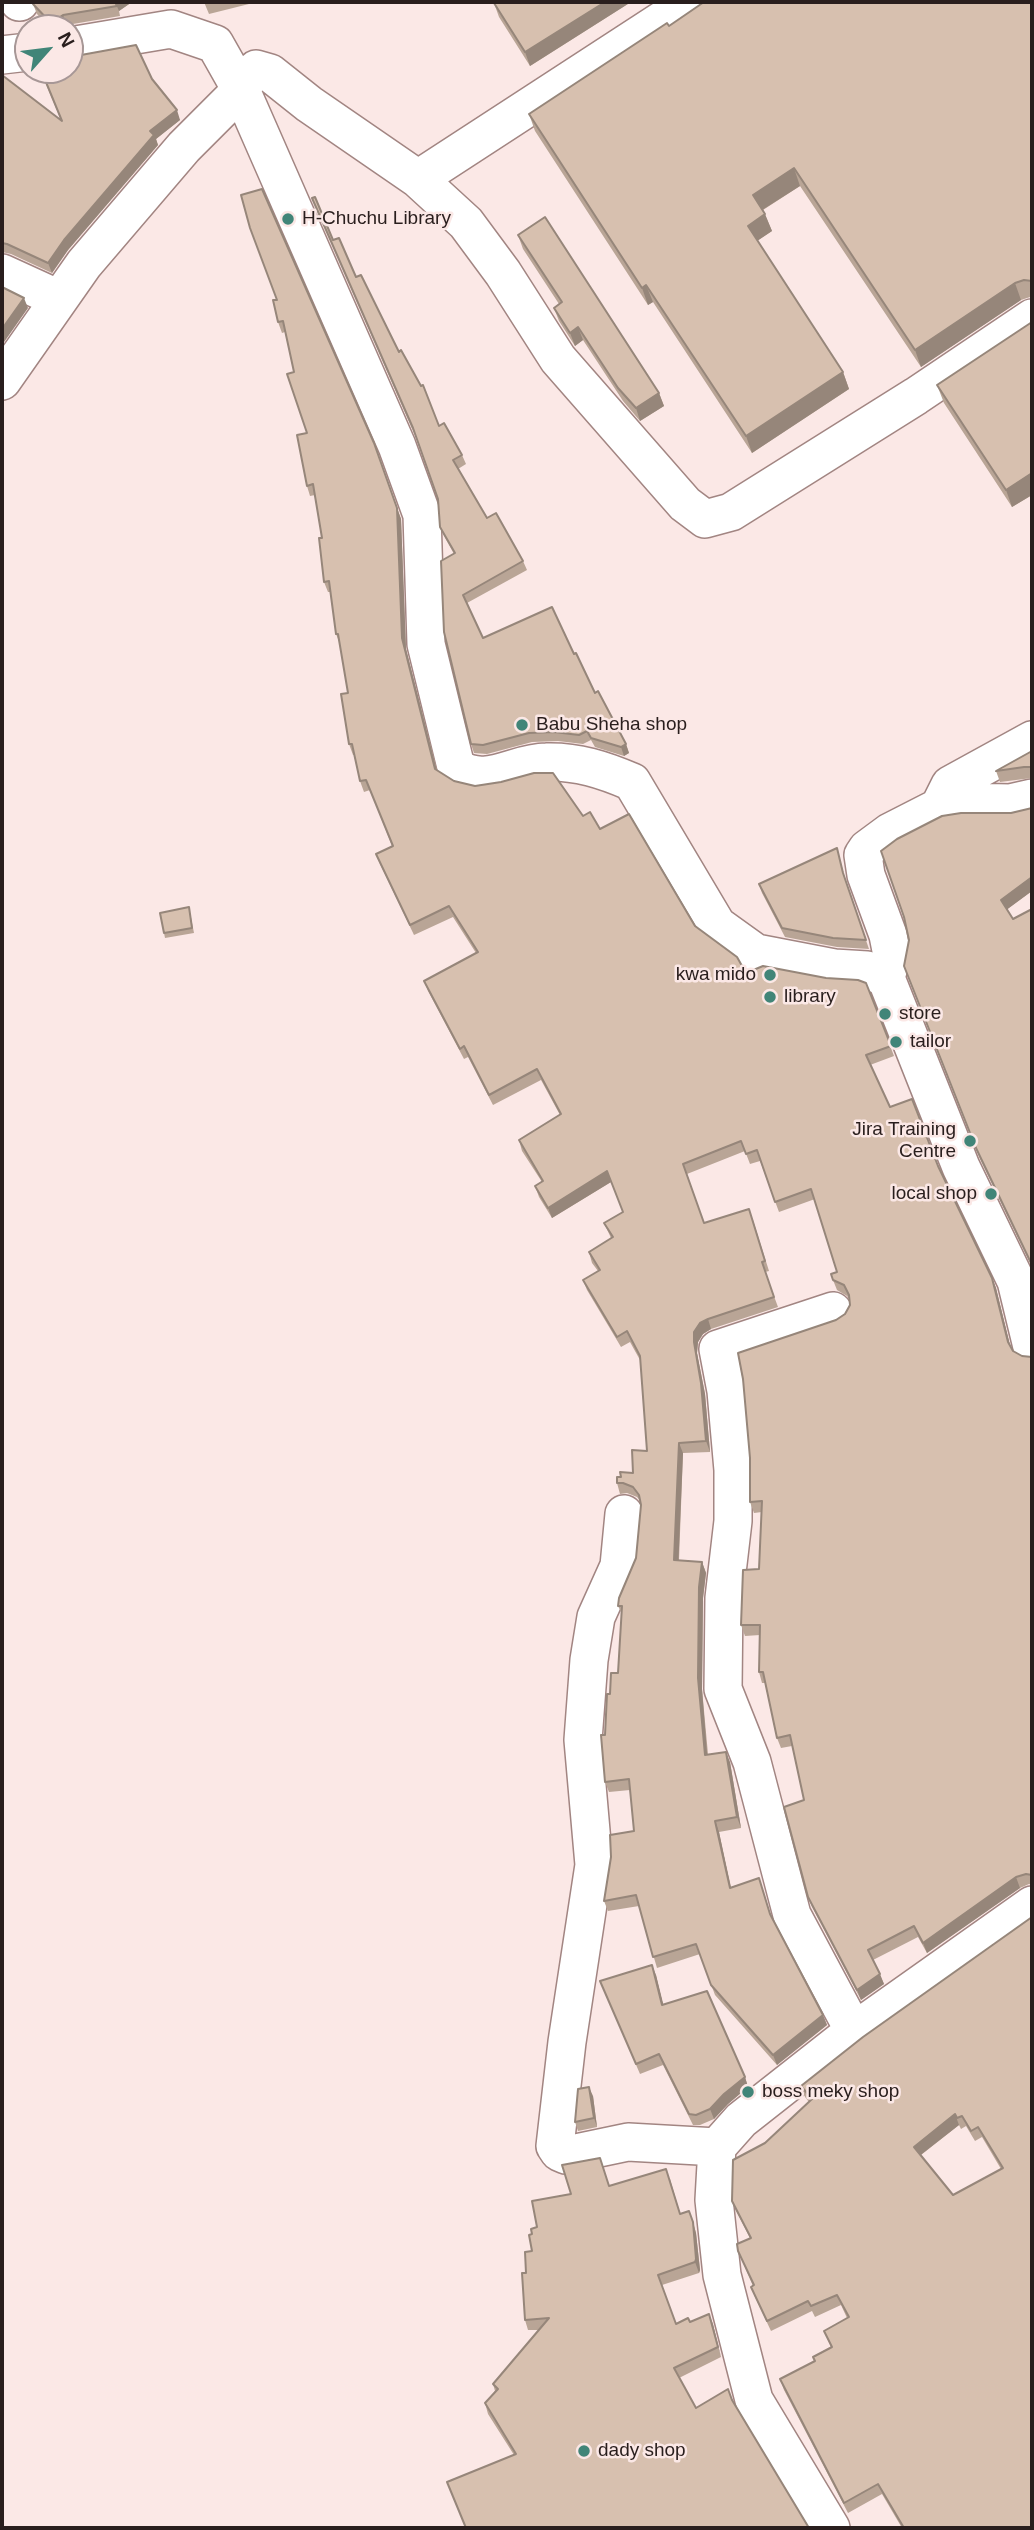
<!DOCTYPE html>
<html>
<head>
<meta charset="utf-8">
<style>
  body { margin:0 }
  #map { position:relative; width:1034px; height:2530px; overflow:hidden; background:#fbe8e6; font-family:Arial,sans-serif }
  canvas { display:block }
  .frame { position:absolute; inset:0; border:4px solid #291e1d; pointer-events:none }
  .north { position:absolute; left:14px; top:14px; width:70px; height:70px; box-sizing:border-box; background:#fbe8e6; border:2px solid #a79796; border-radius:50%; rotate:62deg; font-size:19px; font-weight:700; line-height:28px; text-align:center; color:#291e1d }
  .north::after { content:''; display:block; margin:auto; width:24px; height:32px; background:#418578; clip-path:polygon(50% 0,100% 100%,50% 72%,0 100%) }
</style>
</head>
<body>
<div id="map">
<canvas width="1034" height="2530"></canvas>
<div class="frame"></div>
<div class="north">N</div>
</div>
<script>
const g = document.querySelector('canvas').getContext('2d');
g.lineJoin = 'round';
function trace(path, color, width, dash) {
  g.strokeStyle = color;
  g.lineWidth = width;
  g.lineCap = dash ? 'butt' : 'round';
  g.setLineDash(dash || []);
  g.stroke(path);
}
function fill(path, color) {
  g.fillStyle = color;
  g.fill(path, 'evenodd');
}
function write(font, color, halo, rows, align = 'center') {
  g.font = font + ' Arial,sans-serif';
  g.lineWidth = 5;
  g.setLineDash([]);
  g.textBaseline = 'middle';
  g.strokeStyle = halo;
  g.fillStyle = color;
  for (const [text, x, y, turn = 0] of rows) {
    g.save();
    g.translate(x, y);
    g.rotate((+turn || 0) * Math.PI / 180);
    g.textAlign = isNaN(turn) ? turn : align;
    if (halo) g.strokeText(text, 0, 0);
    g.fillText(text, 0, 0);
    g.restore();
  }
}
const minor = new Path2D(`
  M19 2H20
  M2 55 28 52
  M418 179 690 2
  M2 273 59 299
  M1032 318 916 396 731 512 705 519 685 504 558 359 503 273 466 223 418 179 309 104 270 73 256 69 248 78 241 90 397 446 422 515 426 644 456 767C486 788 514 762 546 762 577 761 604 770 632 782L717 925 756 953 834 968 867 970 886 978 961 1167 1016 1281 1032 1347
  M2 381 84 264 184 147 241 90 215 44 171 29 70 46
  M939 807 950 785 1032 740
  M886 978 892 955 888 935 866 875 863 855 867 849 890 832 939 807 963 802 1010 803 1032 798
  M833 1311 718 1349 726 1391 733 1470V1521L724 1598 723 1689 752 1762 792 1915 854 2031
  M624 1514 619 1566 596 1617 589 1660 583 1740 594 1865 567 2042 555 2146 559 2152 566 2155 628 2142 717 2147
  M831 2528 754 2400 722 2275 714 2200 717 2147 741 2120 854 2031 1032 1905`);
const wall = new Path2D(`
  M34 2H132L119 11 120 16 67 25 62 28H50L37 14 33 4Z
  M204 2H257L209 14Z
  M496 2H631L530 66 499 17 494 3Z
  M1032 2V298L1030 297 1021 300 921 367 800 186 763 210 772 231 757 241 843 372 849 389 752 453 653 302 648 305 535 131 529 114 669 26Z
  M40 70H70L152 79 180 120 156 139 158 145 68 250 52 273 11 254 2 252V75L61 120Z
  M312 198 333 240 356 277 439 426 462 455 466 464 458 469 487 518 523 561 527 570 467 603 483 638 574 654 595 693 626 744 629 753 624 756 595 747 591 740 583 744 558 741 532 742 487 754 474 753 471 744 454 554 444 536 440 527 438 499 416 438Z
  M518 235 659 393 664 406 640 421 623 401 583 340 575 346 559 321 554 308 559 304 523 249Z
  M277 300 374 443 401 519 406 649 437 770 454 781 583 816 600 829 695 926 746 973 826 978 866 983 894 1056 870 1065 890 1107 938 1166 992 1278 996 1288 1010 1346 1013 1351 1022 1356 1032 1357V1885L1029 1884 1020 1888 927 1953 918 1937 873 1960 884 1984 861 2000 812 1907 808 1897 804 1800 792 1746 781 1748 777 1738 765 1683H762L759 1672 760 1635 745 1636 741 1625 759 1569 762 1512 754 1513 750 1502 836 1320 845 1314 850 1305 849 1299 847 1296 837 1290 833 1280 837 1272 815 1199 779 1212 760 1161 750 1164 745 1151 687 1174 704 1223 753 1220 769 1271 765 1272 778 1307 711 1329 703 1334 698 1342 697 1353 705 1394 710 1452 683 1453 679 1560 702 1562 706 1573 703 1598 702 1689 708 1754 730 1762 741 1828 719 1832 731 1887 759 1878 771 1918 823 2015 827 2025 777 2065 715 1995 700 1954 657 1968 639 1906 608 1911 604 1901 634 1831 630 1790 609 1792 605 1782V1735L610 1694 618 1673 622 1614 618 1606 636 1558 641 1505V1502L637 1497 627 1493 620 1494 617 1483 621 1477 633 1473 647 1451 640 1360 630 1342 621 1347 587 1290 583 1280 598 1271 592 1263 589 1252 611 1238 604 1223 623 1212 611 1182 552 1218 539 1197 535 1186 542 1182 522 1151 519 1140 560 1115 541 1080 493 1105 468 1057 464 1059 428 991 424 981 476 953 453 917 414 935 380 864 376 854 392 846 370 790 364 792 360 781 354 755H353L349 744 348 693 340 644 336 634 330 592H328L324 582 322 538 315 495 310 496 307 486V433L285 332 282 333 278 322Z
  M1032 322V495L1012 507 944 403 937 385Z
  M1032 751V778L1000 782 996 771Z
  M1032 808V891L1007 909 1013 919 1032 909V1267L980 1159 904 966 1011 813Z
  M837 848 846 882 869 949 837 947 785 937 762 893 759 884Z
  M189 907 194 933 165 938 164 933Z
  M1032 1917V2528H902L882 2494 848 2513 784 2390 780 2379 815 2361 813 2357 831 2347 824 2331 847 2318 841 2305 815 2317 812 2311 771 2331 755 2297 751 2287 753 2286 738 2251 750 2238 736 2211 732 2201 765 2143 809 2102 805 2097 801 2086ZM959 2125 961 2129 966 2126 975 2141 982 2137 1001 2169 953 2195 921 2155Z
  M656 1975 663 2005 745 2077 748 2087 728 2104 714 2119 700 2125H693L663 2065 640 2074 600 1981Z
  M593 2096 597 2127 578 2131 575 2122Z
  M670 2179 680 2213 693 2221 696 2233 700 2270 699 2273 662 2285 676 2324 690 2322 709 2314 721 2357 679 2378 696 2408 733 2401 514 2455 488 2414 485 2403 495 2391 493 2384 540 2330H528L525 2320 526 2273 532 2251V2234L537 2227 571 2194 610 2186Z`);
const shadedWall = new Path2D(`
  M115 2H132L119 11Z
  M605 2H631L530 66 525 52Z
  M63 15 67 25 62 28H53L51 23Z
  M177 110 180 120 156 139 158 145 68 250 52 273 48 263 64 240 150 131Z
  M794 168 800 186 759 212 753 195Z
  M765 214 772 231 754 243 748 226Z
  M1015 283 1021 300 921 367 915 350Z
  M646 285 653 302 648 305 642 288Z
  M24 298 28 308 2 345V329Z
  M578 327 583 340 575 346 570 333Z
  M843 372 849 389 752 453 746 436Z
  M659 393 664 406 640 421 636 408Z
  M1032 473V495L1012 507 1006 490Z
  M397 508 401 519 406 649 439 779 435 769 402 638Z
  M626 744 629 753 624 756 621 747Z
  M1032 877V891L1005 911 1001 900Z
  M607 1171 611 1182 552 1218 548 1208Z
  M992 1278 996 1288 1012 1353 1008 1342Z
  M708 1319 711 1329 703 1334 698 1342 697 1353 705 1394 710 1452 706 1441 694 1342V1332L700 1323Z
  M679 1443 683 1453 678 1571 674 1560Z
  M702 1562 706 1573 703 1598 702 1689 708 1765 705 1755 698 1678 699 1587Z
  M726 1752 730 1762 741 1828 737 1817Z
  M715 1821 719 1832 733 1899 730 1888Z
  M1016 1877 1020 1888 927 1953 923 1943Z
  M652 1965 656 1975 666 2015 662 2005Z
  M880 1974 884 1984 861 2000 857 1990Z
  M823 2015 827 2025 777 2065 773 2055Z
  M745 2077 748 2087 728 2104 714 2119 710 2109 724 2094Z
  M589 2087 593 2096 597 2127 594 2118Z
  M955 2114 959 2125 918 2157 914 2147Z
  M689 2211 696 2233 700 2270 699 2273 695 2262Z
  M709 2314 713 2324 721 2357 718 2347Z`);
const building = new Path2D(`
  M34 2H115L117 6 63 15 51 23 33 4Z
  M496 2H605L525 52 494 3Z
  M704 2H1032V281L1024 280 1015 283 915 350 794 168 753 195 765 214 748 226 843 372 746 436 646 285 642 288 529 114 667 23 669 26Z
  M136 45 152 79 177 110 150 131 154 135 64 240 48 263 7 244 2 243V75L62 121 41 70H70V57Z
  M262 189 374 443 397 508 402 638 435 769 454 781 475 786 501 782 534 773H553L583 816 590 812 600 829 629 814 695 926 737 957 746 973 763 966 826 978 858 980 866 983 891 1046 866 1055 890 1107 912 1099 938 1166 992 1278 1008 1342 1013 1351 1022 1356 1032 1357V1875L1026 1874 1016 1877 923 1943 914 1926 868 1950 880 1974 857 1990 808 1897 784 1807 804 1800 790 1735 777 1738 763 1672H759L760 1625H741L743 1570 759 1569 762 1501 750 1502V1458L743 1379 738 1353 836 1320 845 1314 850 1305 849 1295 844 1285 833 1280 831 1274 837 1272 811 1189 775 1202 757 1150 746 1154 741 1141 683 1164 704 1223 749 1209 765 1261 762 1262 774 1297 708 1319 700 1323 694 1332V1342L701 1383 706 1441 679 1443 674 1560 702 1562 699 1587 698 1678 705 1755 726 1752 737 1817 715 1821 730 1888 759 1878 770 1914 823 2015 773 2055 711 1985 696 1944 653 1957 636 1895 604 1901 611 1857 610 1835 634 1831 629 1779 605 1782 601 1735H605L607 1694H610L611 1673H618L622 1606H618L619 1598 636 1558 641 1505 639 1495 633 1487 623 1483H617V1477H621L620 1472 633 1473 632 1450 647 1451 640 1356 627 1331 617 1337 583 1280 600 1270 589 1252 613 1237 604 1223 623 1212 607 1171 548 1208 535 1186 543 1181 519 1140 561 1114 537 1069 489 1095 464 1046 460 1049 424 981 478 952 449 906 410 925 376 854 393 846 366 780 360 781 352 744H349L341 694 348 693 338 634H336L329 581 324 582 319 538H322L313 484 307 486 297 435 307 433 287 374 294 372 283 321 278 322 273 300H277L250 228 241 195Z
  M315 197 333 240 339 238 356 277 361 275 399 352 401 350 421 386 423 385 439 426 444 423 462 455 453 460 487 518 496 513 523 561 463 595 483 638 552 607 574 654 576 653 595 693 598 691 626 744 621 747 591 738 587 731 579 735 554 732 529 733 483 745 471 744 444 632 441 561 455 553 440 527 438 499 413 428 312 198Z
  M545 217 659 393 636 408 618 388 578 327 570 333 554 308 562 302 518 235Z
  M2 287 24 298 2 329Z
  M1032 322V473L1006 490 937 385Z
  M1032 751V767H1024L996 771Z
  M1032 808V877L1001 900 1013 919 1032 909V1265L976 1148 904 966 909 940 904 917 881 851 897 839 942 816 961 813H1011Z
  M837 848 843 873 866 940 833 938 782 928 759 884Z
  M189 907 192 928 164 933 160 913Z
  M1032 1917V2528H904L878 2484 844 2503 780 2379 815 2361 813 2357 832 2347 824 2331 849 2317 837 2295 811 2306 808 2301 767 2321 751 2287 754 2285 738 2251 737 2244 751 2238 732 2201 733 2160 765 2143 812 2099 801 2086 863 2037ZM955 2114 957 2118 962 2116 971 2131 978 2127 1003 2168 953 2195 914 2147Z
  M652 1965 662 2005 707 1991 745 2077 724 2094 710 2109 696 2115 689 2114 659 2054 636 2064 600 1981Z
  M589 2087 594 2118 575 2122 578 2089Z
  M600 2158 609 2186 666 2169 680 2214 689 2211 693 2222 696 2259 695 2262 658 2275 676 2324 688 2318 690 2322 709 2314 718 2347 674 2368 696 2408 728 2389 732 2400 809 2528H466L447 2482 516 2454 485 2403 498 2389 493 2384 549 2318 525 2320 522 2273H526L525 2252 532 2251 529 2235 532 2234 531 2229 537 2227 532 2201 571 2194 562 2165Z`);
const markers = [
  [288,219,7,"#418578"],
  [522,725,7,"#418578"],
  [770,975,7,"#418578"],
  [770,997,7,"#418578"],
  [885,1014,7,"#418578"],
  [896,1042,7,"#418578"],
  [970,1141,7,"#418578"],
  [991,1194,7,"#418578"],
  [748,2092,7,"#418578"],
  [584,2451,7,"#418578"]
];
const poiNames = [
  ["H-Chuchu Library",302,219],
  ["Babu Sheha shop",536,725],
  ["kwa mido",756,975,"right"],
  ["library",784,997],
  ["store",899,1014],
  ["tailor",910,1042],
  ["Jira Training",956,1130,"right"],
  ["Centre",956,1152,"right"],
  ["local shop",977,1194,"right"],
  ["boss meky shop",762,2092],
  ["dady shop",598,2451]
];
trace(minor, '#a28582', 40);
trace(minor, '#fff', 37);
fill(wall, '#b9a596');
fill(shadedWall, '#96867a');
fill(building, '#d7c0af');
trace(building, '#96867a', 2);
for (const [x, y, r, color] of markers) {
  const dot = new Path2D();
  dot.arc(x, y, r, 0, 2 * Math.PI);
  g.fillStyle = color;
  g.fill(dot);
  trace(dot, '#fbe8e6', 2.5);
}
write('19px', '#291e1d', '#fbe8e6', poiNames, 'left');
</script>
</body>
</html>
